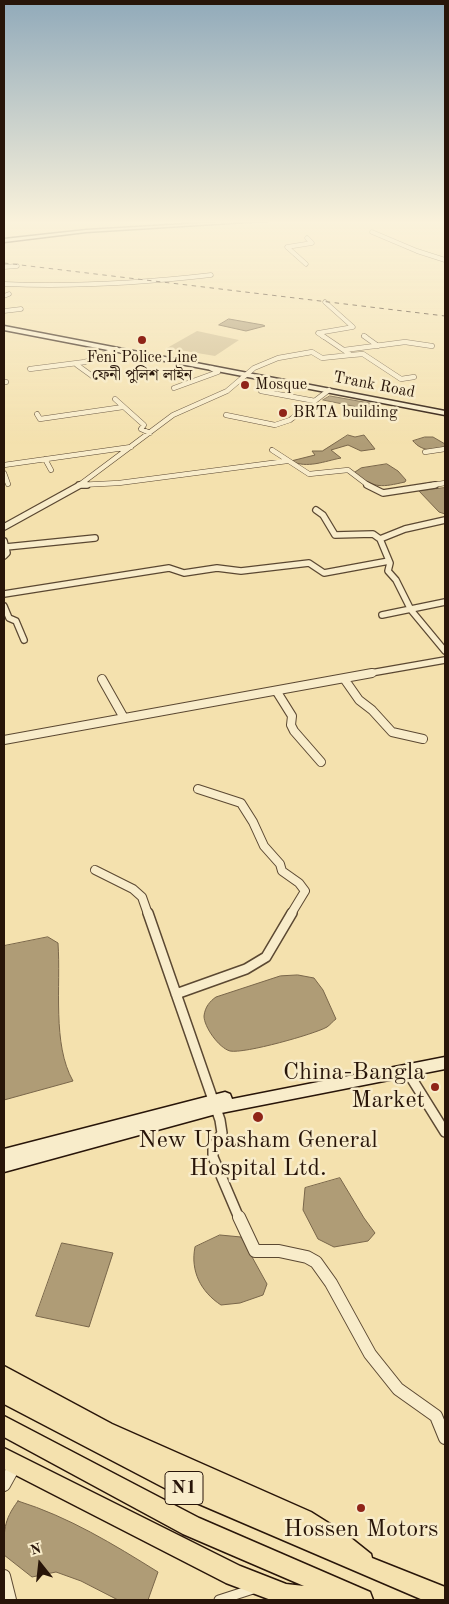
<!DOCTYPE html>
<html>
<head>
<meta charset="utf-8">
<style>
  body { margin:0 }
  #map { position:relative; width:449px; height:1604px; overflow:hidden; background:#f4e1ae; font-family:"Old Standard TT",serif }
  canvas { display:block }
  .frame { position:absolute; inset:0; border:5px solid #281509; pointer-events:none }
  .north { position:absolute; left:15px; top:1539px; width:50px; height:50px; -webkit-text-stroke:4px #f8ecca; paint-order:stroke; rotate:344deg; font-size:14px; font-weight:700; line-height:20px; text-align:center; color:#281509 }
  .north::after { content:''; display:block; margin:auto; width:18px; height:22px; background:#281509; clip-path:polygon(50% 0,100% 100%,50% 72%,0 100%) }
</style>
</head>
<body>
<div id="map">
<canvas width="449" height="1604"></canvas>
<div class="frame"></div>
<div class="north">N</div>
</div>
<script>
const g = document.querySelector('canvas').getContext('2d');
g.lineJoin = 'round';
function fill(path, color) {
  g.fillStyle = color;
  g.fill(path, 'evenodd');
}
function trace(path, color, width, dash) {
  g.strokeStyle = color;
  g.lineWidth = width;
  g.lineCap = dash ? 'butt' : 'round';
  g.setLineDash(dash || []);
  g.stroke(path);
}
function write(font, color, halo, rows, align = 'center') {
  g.font = font + ' "Old Standard TT","Noto Serif Bengali",serif';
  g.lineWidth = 5;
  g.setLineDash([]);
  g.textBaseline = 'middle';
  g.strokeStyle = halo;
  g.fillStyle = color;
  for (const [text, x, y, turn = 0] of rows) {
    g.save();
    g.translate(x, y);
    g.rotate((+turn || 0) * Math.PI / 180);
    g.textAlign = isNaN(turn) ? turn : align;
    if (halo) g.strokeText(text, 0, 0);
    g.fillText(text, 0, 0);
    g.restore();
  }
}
const green = new Path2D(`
  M197 331 239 340 215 356 167 348Z`);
const water = new Path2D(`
  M229 319 263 325 265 326 246 331 219 325Z
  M330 396 375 404 367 409 323 400Z
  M348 435 355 437 364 435 375 449 361 451 348 445 331 450 341 458C325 461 307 469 291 461L315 455 312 451H322Z
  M425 437H433L445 444V449C433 450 422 452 413 441Z
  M387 464 398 471 406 480 405 482C382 487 375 489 356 474L355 472 361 468Z
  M445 488V514L439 512 419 491Z
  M48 937 58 943C61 986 52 1044 73 1081L4 1100V946Z
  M298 975 314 978 323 990 336 1019C333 1021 330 1025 327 1027 315 1034 244 1054 230 1051 219 1048 204 1027 204 1016 205 1007 210 1001 216 997L280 976Z
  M340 1178 364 1218 375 1233 368 1241 334 1247 318 1239 303 1210 305 1188Z
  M220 1235 241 1237 267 1284 263 1295 240 1303 221 1305C201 1292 190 1271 195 1247Z
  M62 1243 113 1253 89 1327 36 1316Z
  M18 1501C69 1517 113 1544 158 1572L148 1600H118L81 1581 56 1572 32 1577 4 1555C4 1531 3 1521 18 1501Z`);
const pedestrian = new Path2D(`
  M219 1600 253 1589`);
const minorFar5 = new Path2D(`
  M215 220 219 222
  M372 232 417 251 445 260
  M306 264 287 247 312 243 307 238
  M4 267 17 266
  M4 284C73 287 142 283 211 275
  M4 296 9 294
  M4 311 21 309
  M364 336 366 337
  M324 337 318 333 353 327 325 302`);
const minorFar4 = new Path2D(`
  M364 336 378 346
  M344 350 405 342 432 346
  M351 355 363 354 401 379 414 377
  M77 365 95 378
  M30 369 85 362 116 349
  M4 382H6
  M174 388 218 372 211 368
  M261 391 315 401
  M115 399 144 425 141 429 150 433
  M37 414 40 419 123 407
  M226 415 275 425 290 420 329 390
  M272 450 309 474 348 470 369 486
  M425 452 445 449
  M45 459 51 470
  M4 465 131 447
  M4 473 8 484
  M79 485 119 483 287 461
  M78 486 173 415 227 391 254 368 278 358 312 352 322 358 351 355 323 336
  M427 486 445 483`);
const minorFar3 = new Path2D(`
  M79 485H87
  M367 485 383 493 435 485
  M316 510 323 515 335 535 373 534 380 539 390 563 388 571 396 580 411 610 445 651
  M4 527 80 485
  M380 539 405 529 445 520
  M4 541 7 553 4 556
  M6 547 95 538
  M4 594 169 568 184 573 217 568 241 571 309 563 324 573 389 561
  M4 606 9 618 16 621 24 640
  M382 615 445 602
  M365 674 445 660`);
const minorFar2 = new Path2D(`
  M102 679 124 718
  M345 680 359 700 372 710 392 732 423 739
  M277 692 292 716 291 725 294 731 321 762
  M4 740 372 673
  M198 789 241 803 253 822 264 846 280 864 282 871 299 883 305 891 291 914
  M95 870 133 889 142 897 148 914`);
const minorFar1 = new Path2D(`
  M148 913 220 1120 222 1133 213 1147V1157L239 1218
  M176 994 246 969 266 957 292 913
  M407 1071 445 1132`);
const minor = new Path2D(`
  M239 1217 255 1251H279L307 1257 316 1262 331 1283 370 1354 398 1389 436 1416 445 1438
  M4 1485 15 1465
  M4 1576 10 1600`);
const secondary = new Path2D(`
  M255 220H278L86 232 4 242V239L86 230Z
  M4 326 445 411V415L4 330Z
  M445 1057V1069L216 1114 4 1172V1149L225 1092 230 1094 232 1099Z`);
const trunk = new Path2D(`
  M4 1366 112 1424 311 1512 346 1534 371 1554 372 1558 445 1587V1600H423L178 1495 4 1404Z
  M4 1416 199 1518 370 1592 373 1600H271L226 1583 4 1469V1448L240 1566 286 1584 304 1586 183 1534 4 1437Z`);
const rail = new Path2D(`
  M4 263 445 316`);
const markers = [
  [142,340,5,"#8f2418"],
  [245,385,5,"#8f2418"],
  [283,413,5,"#8f2418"],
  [435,1087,5,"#8f2418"],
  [258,1117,6,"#8f2418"],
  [361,1508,5,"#8f2418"]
];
const farPoinames = [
  ["Feni Police Line",142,358,"center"],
  ["ফেনী পুলিশ লাইন",142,376,"center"],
  ["Mosque",255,385],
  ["BRTA building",293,413]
];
const farStreetnames = [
  ["Trank Road",374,385,11]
];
const shields = [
  [184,1488,38]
];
const shieldNames = [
  ["N1",184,1488]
];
const nearPoinames = [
  ["China-Bangla",425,1073,"right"],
  ["Market",425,1101,"right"],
  ["New Upasham General",258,1141],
  ["Hospital Ltd.",258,1169],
  ["Hossen Motors",361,1530]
];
fill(green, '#d1be92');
fill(water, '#af9c76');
trace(water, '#79664a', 1);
trace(pedestrian, '#5b4832', 11);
trace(minorFar5, '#5b4832', 5);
trace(minorFar4, '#5b4832', 5.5);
trace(minorFar3, '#5b4832', 8);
trace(minorFar2, '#5b4832', 10);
trace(minorFar1, '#5b4832', 12);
trace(minor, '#5b4832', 14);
trace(secondary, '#281509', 3);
trace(trunk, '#281509', 3);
trace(pedestrian, '#f8ecca', 9);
trace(minorFar5, '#f8ecca', 4);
trace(minorFar4, '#f8ecca', 4.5);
trace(minorFar3, '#f8ecca', 5.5);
trace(minorFar2, '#f8ecca', 8);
trace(minorFar1, '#f8ecca', 9);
trace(minor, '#f8ecca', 12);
fill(secondary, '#f8ecca');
fill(trunk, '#f4e1ae');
trace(rail, '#281509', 1, [4.5, 4.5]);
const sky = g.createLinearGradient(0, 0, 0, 444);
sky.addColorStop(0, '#91aaba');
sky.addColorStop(0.5, '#faf2db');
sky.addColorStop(1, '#faf2db00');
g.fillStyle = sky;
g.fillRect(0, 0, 449, 444);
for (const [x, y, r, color] of markers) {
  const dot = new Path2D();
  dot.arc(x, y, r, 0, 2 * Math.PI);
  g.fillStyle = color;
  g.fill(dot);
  trace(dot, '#f8ecca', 2);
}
write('16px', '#281509', '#f8ecca', farPoinames, 'left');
write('16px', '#281509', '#f8ecca', farStreetnames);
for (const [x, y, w] of shields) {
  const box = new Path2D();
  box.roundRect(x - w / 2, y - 16.5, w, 33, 4);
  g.fillStyle = '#f8ecca';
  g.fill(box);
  trace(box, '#281509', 1);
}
write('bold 19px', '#281509', null, shieldNames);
write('24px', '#281509', '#f8ecca', nearPoinames);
</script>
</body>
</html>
